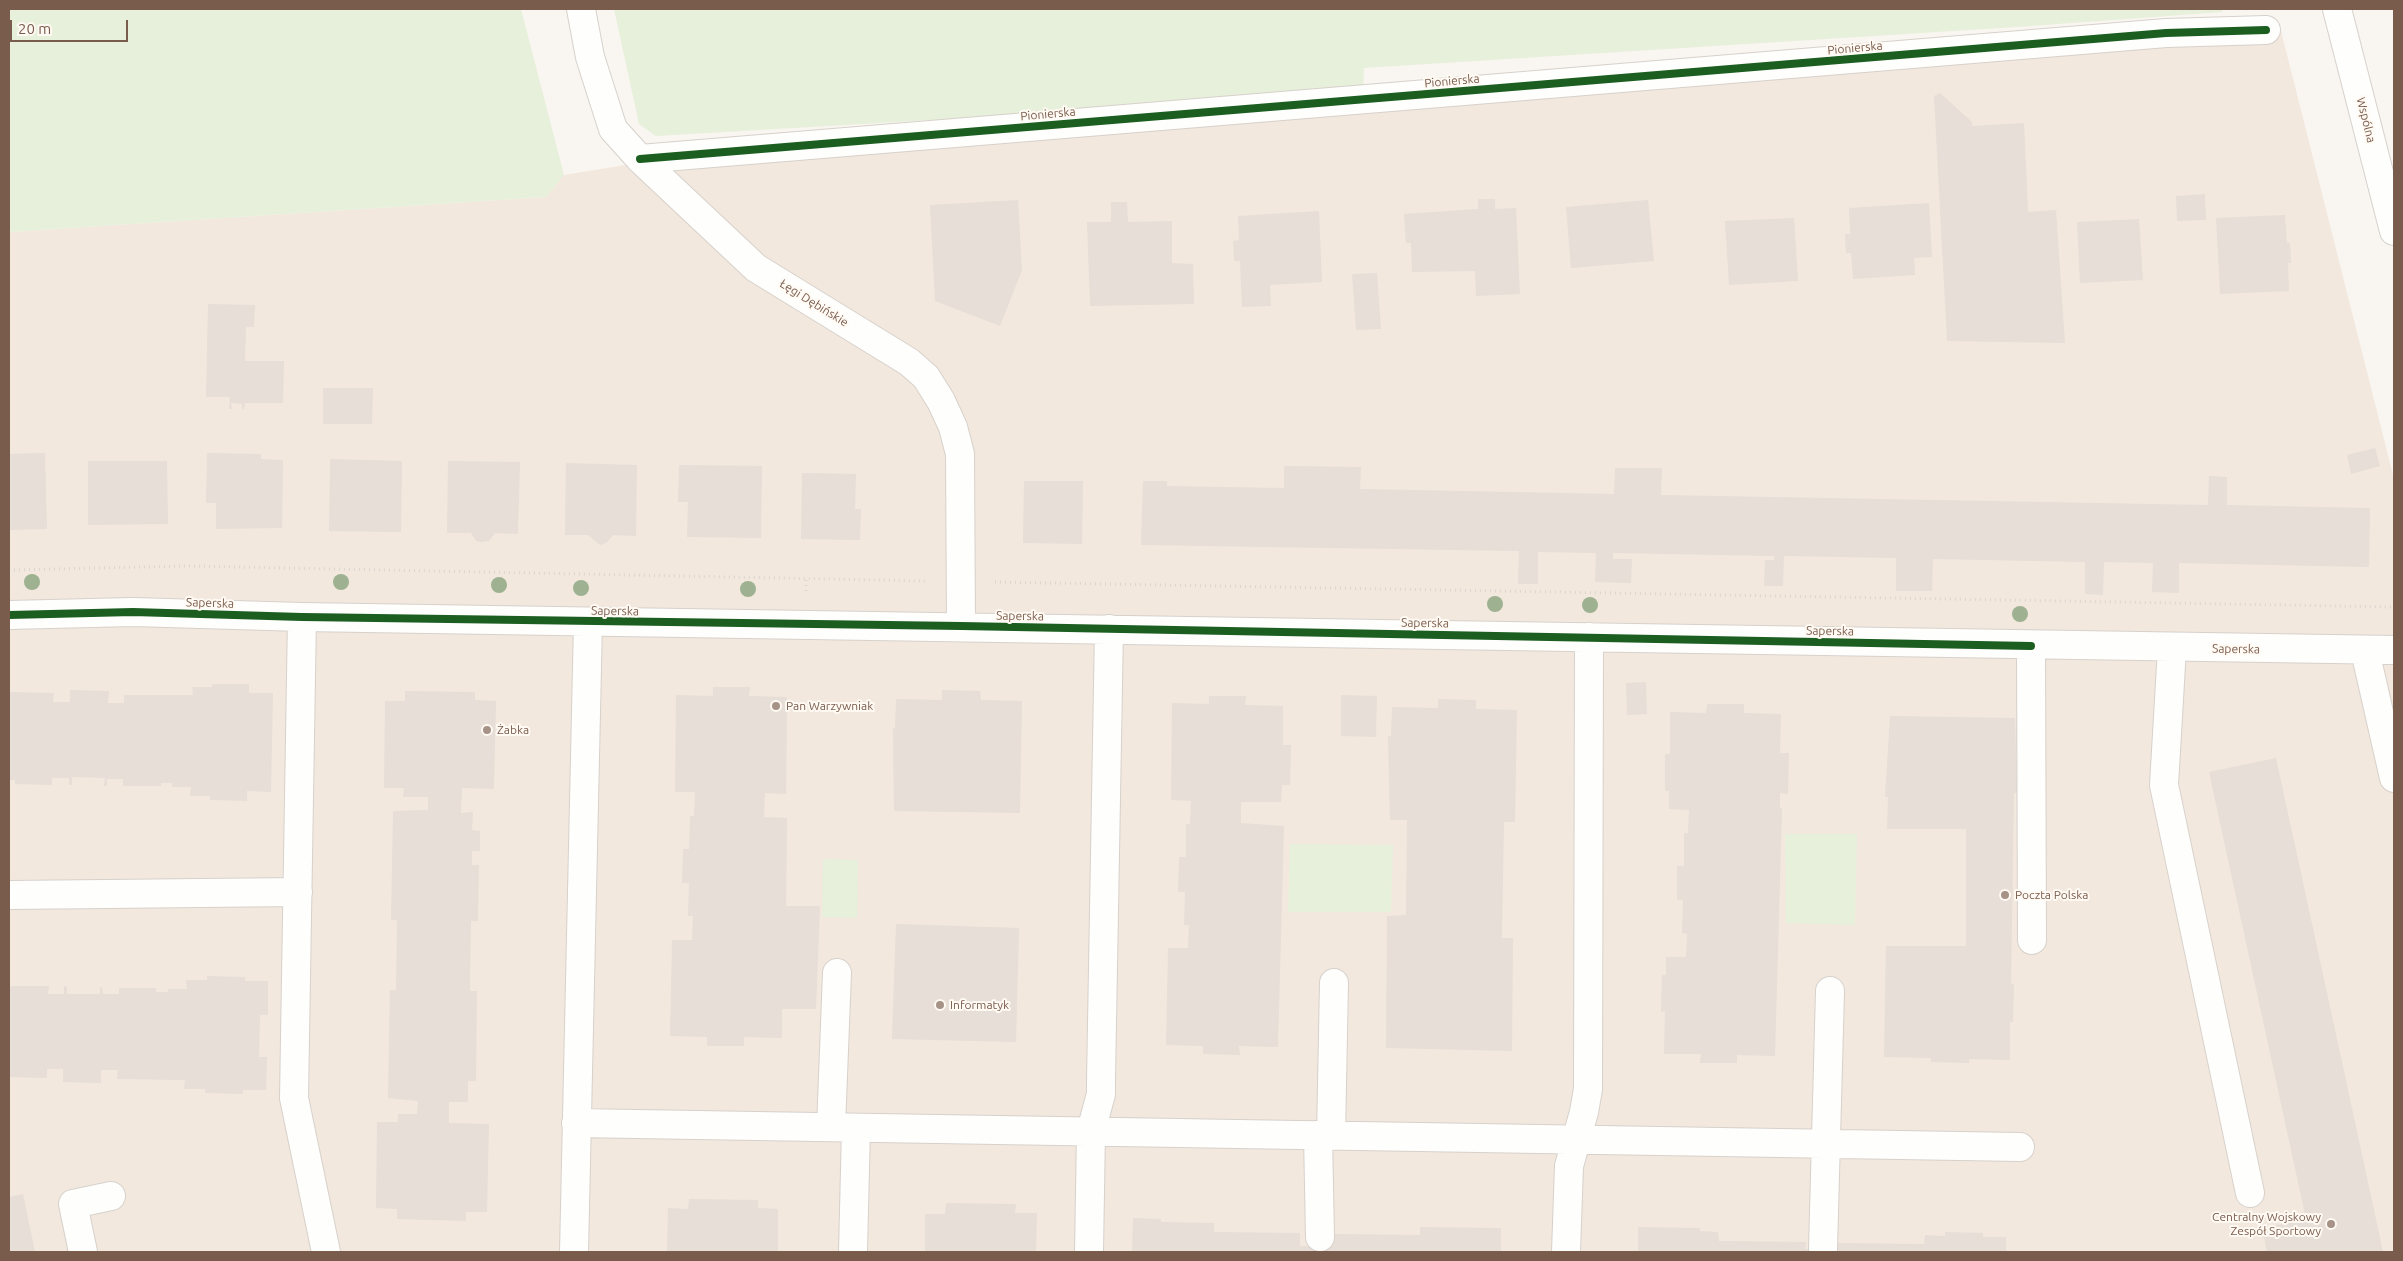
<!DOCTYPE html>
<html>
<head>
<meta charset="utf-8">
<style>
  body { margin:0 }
  #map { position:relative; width:2403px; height:1261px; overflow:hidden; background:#f9f5f0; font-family:Ubuntu,sans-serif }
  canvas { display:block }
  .frame { position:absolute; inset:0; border:10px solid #7a5c4d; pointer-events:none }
  .scale { position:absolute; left:10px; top:20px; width:118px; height:22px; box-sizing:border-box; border:2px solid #7a5c4d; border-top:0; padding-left:6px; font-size:15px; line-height:18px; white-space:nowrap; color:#7a5c4d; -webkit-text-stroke:4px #fffaf3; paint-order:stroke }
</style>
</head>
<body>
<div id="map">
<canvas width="2403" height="1261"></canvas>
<div class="frame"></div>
<div class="scale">20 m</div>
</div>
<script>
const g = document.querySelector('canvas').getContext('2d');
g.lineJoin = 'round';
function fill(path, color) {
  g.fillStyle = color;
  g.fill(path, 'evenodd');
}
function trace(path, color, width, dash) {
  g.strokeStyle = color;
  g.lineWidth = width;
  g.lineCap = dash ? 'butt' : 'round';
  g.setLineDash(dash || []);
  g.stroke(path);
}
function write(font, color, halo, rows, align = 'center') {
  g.font = font + ' Ubuntu,sans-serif';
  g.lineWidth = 4;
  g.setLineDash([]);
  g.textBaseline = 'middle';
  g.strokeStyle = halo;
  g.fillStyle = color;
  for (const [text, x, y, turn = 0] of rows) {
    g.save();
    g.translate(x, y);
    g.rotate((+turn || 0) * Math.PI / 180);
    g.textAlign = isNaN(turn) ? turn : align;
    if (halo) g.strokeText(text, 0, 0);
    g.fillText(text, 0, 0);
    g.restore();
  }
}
const residential = new Path2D(`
  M2281 31 2394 479V1252H9V232L546 197 564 175 687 155Z`);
const green = new Path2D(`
  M9 9H521L564 175 546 197 9 232Z
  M614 9H2223L2222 12 2017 27 1364 68 1363 95 656 136 639 124Z
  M1785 834H1857L1855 925 1786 923Z
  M1290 844 1393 845 1391 912H1288Z
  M823 859 858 860 857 918 822 917Z`);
const building = new Path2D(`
  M1940 93 1972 122V126L2024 123 2028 212 2056 210 2065 343 1947 341 1934 96Z
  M2205 194 2206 220 2177 221 2176 196Z
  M1478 199H1495V209L1516 208 1520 294 1476 296 1475 271 1412 272 1411 243H1406L1404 214 1478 209Z
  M1018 200 1022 270 1000 326 935 301 930 205Z
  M1648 200 1654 261 1571 268 1566 207Z
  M1111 202H1127L1128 222 1172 221V263L1193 264 1194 304 1090 306 1087 222H1111Z
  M1929 203 1932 257 1914 258 1915 275 1853 279 1851 253H1846L1845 234H1850L1849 208Z
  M1319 211 1322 282 1270 285 1271 306 1242 307 1240 261H1234L1233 241 1239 240 1238 216Z
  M2285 215 2287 243H2290L2291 263H2288L2289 291 2220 294 2216 218Z
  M1794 218 1798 281 1729 285 1725 221Z
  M2139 219 2143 280 2080 283 2077 222Z
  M1377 273 1381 329 1356 330 1352 274Z
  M208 304 255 305 254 327H246L245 361H284L283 403H245L244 409H242V404L231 403 232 409H229L230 397H206Z
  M323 388H373L372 424H323Z
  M2375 448 2380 466 2351 474 2347 455Z
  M45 453 47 529 9 530V454Z
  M207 453 261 454V459L283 460 282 528 216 529V503H206Z
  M330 459 402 461 401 532 329 531Z
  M88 461H167L168 524 88 525Z
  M448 461 520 462 518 534 495 533 489 541 480 542 476 541 471 533H447Z
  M566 463 637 465 636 536 613 535 606 543 600 545 588 535H565Z
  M679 465 762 466 761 538 687 537 688 502H678Z
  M1284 466 1361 467 1360 489 1614 494 1615 468H1662L1661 495 2208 505 2209 476 2227 477V505L2370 508 2369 567 2179 563V593L2152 592 2153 563 2104 562 2103 595 2085 594V562L1933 559 1932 591H1896V558L1784 556 1783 586H1764L1765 560H1774V556L1613 553V559H1632L1631 583 1595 582 1596 553 1538 552V584H1518L1519 551 1141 545 1143 481H1167V486L1284 488Z
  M802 473 856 474 855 509H861L860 540 801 539Z
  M1024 481H1083L1082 544 1023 543Z
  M1646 682 1647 714 1627 715 1626 683Z
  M212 684H249V693H273L271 792 247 791V801L210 800V796H190L191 787H172V783H161V786H123V779H107V786H104L105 778 72 777V785H69V778H52V785L15 784V780H9V692L54 693 53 702H70V690L109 691 108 703H124V695H193L192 687H212Z
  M713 687H750L749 696 787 697 786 794 765 793 764 817 787 818 786 906H820L816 1009H782V1038L744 1037V1046H707V1037L670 1036 672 940H692L693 916H688L689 883H682L683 849H689L690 816H694L695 792H675L676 695 713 696Z
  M942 690 980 691 981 700 1022 701 1020 813 894 811 893 728H895L896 699 942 700Z
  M405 691 475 692V700L496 701 494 789 462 788 461 813 473 812 472 830 480 831V851H472V865H479L478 921H471L470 991H477L476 1081H468V1102H449V1123L489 1124 487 1212H466V1221L397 1219V1209L376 1208 377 1122H398V1114H417L418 1101 388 1098 390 990H396L397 920H391L393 811 428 810V797H403L404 788H384L385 701H405Z
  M1341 695 1377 696 1376 737 1341 736Z
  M1209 696H1246L1245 705 1283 706V745H1291L1290 785H1282L1281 802H1241V823L1284 826 1278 1047 1239 1046 1240 1055 1203 1054V1046L1166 1045 1168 948H1188L1189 925H1184L1185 892H1178L1179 857H1186V824H1190L1191 801 1171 800 1172 703 1209 704Z
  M1438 699 1476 700V709L1517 710 1515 822H1504L1502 938H1513L1512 1051 1386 1048 1387 916 1406 915 1407 820H1390L1388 736H1391L1392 707 1438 708Z
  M1707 704H1744V713L1781 714 1780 753H1789L1788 794 1780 793V808H1782L1775 1056 1737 1055V1063H1700L1701 1054H1664L1665 1011 1661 1012 1662 975H1666V957H1686L1687 934 1682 933 1683 900H1677V866H1684V833H1688L1689 810 1669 809V791H1665V754H1670V712L1706 713Z
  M1890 716 2015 718 2017 793H2014L2011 984H2014L2013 1022H2010V1060L1969 1059V1063L1931 1062V1058L1884 1057 1886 946H1966V829H1887L1888 797H1885Z
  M2276 758 2373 1205 2383 1252H2267L2262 1228 2306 1219 2209 772Z
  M896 924 1019 928 1016 1042 892 1039Z
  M207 976 245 977V981H268V1015H260L259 1057H267L266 1090H243V1094L205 1093V1089H184L185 1080 117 1079 118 1070H101V1083L63 1082V1069H47V1078L9 1077V989L11 986H49L48 994H64V986L67 987V994H100V987H102L103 994H119V988H156V992H168V989H187L186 980H207Z
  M23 1194 35 1252H9V1197Z
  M689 1199 758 1200V1208L778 1209V1252H667L668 1208 688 1209Z
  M946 1203 1016 1204 1015 1213H1037L1036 1252H925V1214H945Z
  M1133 1218 1161 1219V1222L1214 1223V1232L1300 1233V1246H1333V1234L1420 1235V1227L1501 1228V1252H1132Z
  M1638 1227 1700 1228V1231L1718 1232 1719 1241 1806 1242 1805 1249 1838 1250V1243L1924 1244 1925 1235 1945 1236V1232L1983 1233V1237H2006V1252H1638Z`);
const path = new Path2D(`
  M9 570 187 566 927 581
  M995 582 2394 607
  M806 591V579`);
const minor = new Path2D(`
  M581 9 590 57 613 129 640 159 756 268 909 362 926 377 941 401 953 427 960 454 961 626
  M2337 9 2394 231
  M640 159 2166 33 2266 30
  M9 615 133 612 302 617 2394 650
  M302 617 294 1098 326 1252
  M2031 646 2032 940
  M2172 648 2164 785 2250 1193
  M2365 651 2394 778
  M9 895 298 892
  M576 1123 2020 1147
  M831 1127 837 973
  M1318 1135 1320 1237
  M1331 1136 1334 983
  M1823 1249 1830 991
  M83 1252 73 1204 111 1196
  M574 1252 588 622
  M853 1252 856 1128
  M1089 1252 1091 1131 1101 1094V1080L1109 629
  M1566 1252 1569 1166 1584 1112 1588 1089 1589 637`);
const cycleway = new Path2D(`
  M640 159 2166 33 2266 30
  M9 615 133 612 302 617 961 626 2031 646`);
const trees = [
  [32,582],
  [341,582],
  [499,585],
  [581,588],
  [748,589],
  [1495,604],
  [1590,605],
  [2020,614]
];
const markers = [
  [776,706,5,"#a69286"],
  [487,730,5,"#a69286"],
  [2005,895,5,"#a69286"],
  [940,1005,5,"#a69286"],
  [2331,1224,5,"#a69286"]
];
const streetNames = [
  ["Pionierska",1855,48,-5],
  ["Pionierska",1452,81,-5],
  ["Pionierska",1048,114,-5],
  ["Wspólna",2366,120,76],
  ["Łęgi Dębińskie",814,303,32],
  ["Saperska",210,603,2],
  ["Saperska",615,611,1],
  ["Saperska",1020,616,1],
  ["Saperska",1425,623,1],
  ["Saperska",1830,631,1],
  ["Saperska",2236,649,1]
];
const poiNames = [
  ["Pan Warzywniak",786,706],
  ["Żabka",497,730],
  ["Poczta Polska",2015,895],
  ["Informatyk",950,1005],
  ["Centralny Wojskowy",2321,1217,"right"],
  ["Zespół Sportowy",2321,1231,"right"]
];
fill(residential, '#f2e8de');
fill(green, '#e7f0db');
fill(building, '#e6ded7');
trace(minor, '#d7d1cb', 30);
trace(path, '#dcd5d0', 3, [1, 4]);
trace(minor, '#fefefd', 28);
trace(cycleway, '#1b5e20', 8);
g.fillStyle = '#9eb190';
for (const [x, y] of trees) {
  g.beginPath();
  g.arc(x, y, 8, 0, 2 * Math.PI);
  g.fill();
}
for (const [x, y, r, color] of markers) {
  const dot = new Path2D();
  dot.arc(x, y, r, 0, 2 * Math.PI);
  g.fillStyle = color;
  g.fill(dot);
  trace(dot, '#fffaf3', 2);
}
write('12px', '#7a5c4d', '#fffaf3', streetNames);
write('12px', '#7a5c4d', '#fffaf3', poiNames, 'left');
</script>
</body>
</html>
